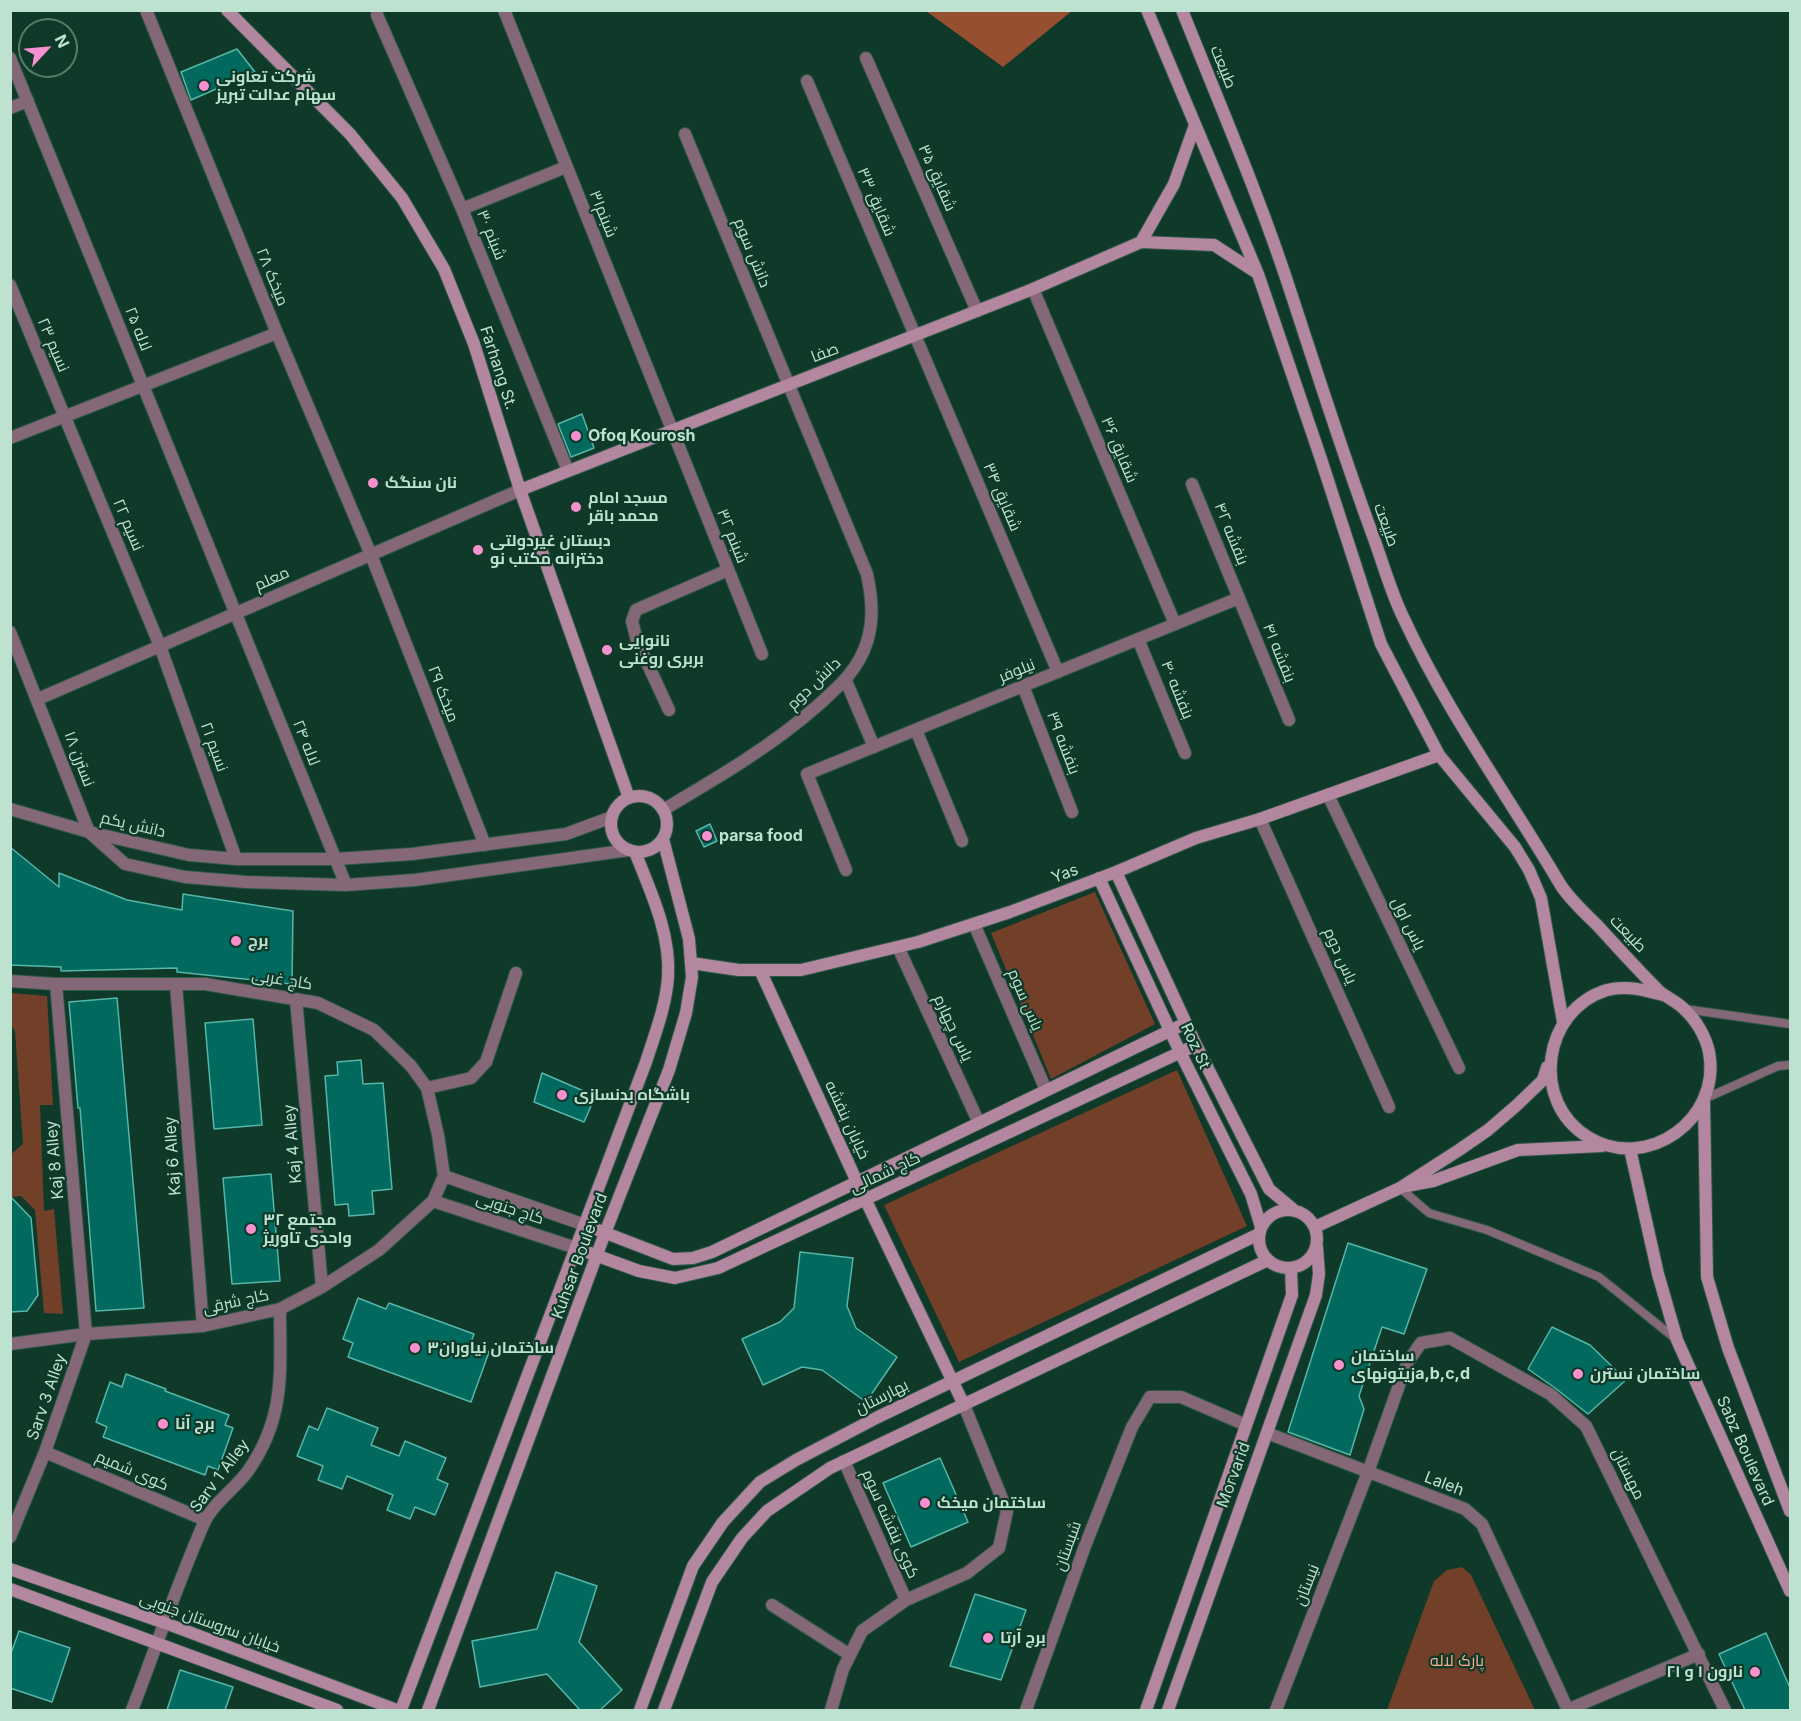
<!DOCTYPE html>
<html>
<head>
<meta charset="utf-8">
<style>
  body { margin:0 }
  #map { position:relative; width:1801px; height:1721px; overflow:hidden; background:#0f3929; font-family:Inter,sans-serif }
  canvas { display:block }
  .frame { position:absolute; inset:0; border:12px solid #bde2cf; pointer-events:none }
  .north { position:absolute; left:18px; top:18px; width:60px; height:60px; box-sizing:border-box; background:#0f3929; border:2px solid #557d6b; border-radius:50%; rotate:64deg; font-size:16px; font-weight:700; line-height:24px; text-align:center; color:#bde2cf }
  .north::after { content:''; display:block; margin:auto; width:21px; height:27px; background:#f790ce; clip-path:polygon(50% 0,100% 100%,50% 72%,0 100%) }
</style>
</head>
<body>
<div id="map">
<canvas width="1801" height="1721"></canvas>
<div class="frame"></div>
<div class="north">N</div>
</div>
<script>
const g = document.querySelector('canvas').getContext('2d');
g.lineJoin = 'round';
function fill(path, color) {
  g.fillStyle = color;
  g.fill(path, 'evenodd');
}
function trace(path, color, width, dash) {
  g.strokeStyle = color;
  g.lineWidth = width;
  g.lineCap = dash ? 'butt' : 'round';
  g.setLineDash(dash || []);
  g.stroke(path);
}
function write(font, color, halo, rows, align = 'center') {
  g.font = font + ' Inter,Cairo,sans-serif';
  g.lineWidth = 4.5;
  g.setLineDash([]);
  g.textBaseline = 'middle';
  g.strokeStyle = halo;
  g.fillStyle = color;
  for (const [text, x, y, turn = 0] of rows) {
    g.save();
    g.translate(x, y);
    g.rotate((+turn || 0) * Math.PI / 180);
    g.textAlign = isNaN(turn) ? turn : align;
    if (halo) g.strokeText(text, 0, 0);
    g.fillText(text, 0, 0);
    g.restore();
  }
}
const green = new Path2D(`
  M1095 892 1155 1024 1051 1079 991 933Z
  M11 993 47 996 53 1105H40L44 1211 54 1209 63 1314 44 1313 35 1210 21 1196 11 1197 10 1155 23 1144 15 1031 11 1025Z
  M1177 1070 1247 1226 959 1362 884 1205Z
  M1462 1567 1471 1575 1535 1710H1387L1434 1581 1447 1570Z`);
const forest = new Path2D(`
  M926 11H1072L1003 67Z`);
const building = new Path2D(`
  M237 49 255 72 191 100 181 72Z
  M582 414 594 448 571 457 558 424Z
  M710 824 717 841 704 847 696 831Z
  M10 847 59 887V873L127 900 182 910 183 894 293 911 292 984 177 972V968L61 971V967L10 965Z
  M117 998 144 1308 96 1311 80 1108H78L69 1002Z
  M253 1019 262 1125 214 1129 205 1023Z
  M361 1060 363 1084 383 1083 392 1189 372 1191 374 1214 349 1216 348 1204 335 1205 325 1076 338 1075 337 1062Z
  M542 1073 586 1092 591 1106 584 1122 534 1102Z
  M271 1174 280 1281 232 1284 223 1178Z
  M10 1196 31 1218 38 1295 27 1311 10 1312Z
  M1348 1243 1427 1269 1404 1334 1382 1327 1359 1396 1364 1409 1350 1455 1288 1432Z
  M800 1252 853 1258 847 1306 856 1328 897 1357 866 1402 822 1370 802 1367 763 1385 742 1339 780 1322 794 1308Z
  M358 1298 386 1309 389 1303 474 1334 470 1345 489 1352 471 1402 348 1357 353 1343 343 1339Z
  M1552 1327 1590 1345 1626 1380 1588 1414 1555 1388 1528 1369Z
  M126 1374 166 1389 165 1391 229 1415 225 1425 233 1428 218 1470 208 1466 205 1475 103 1437 107 1427 96 1422 110 1382 122 1387Z
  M327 1408 378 1428 371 1445 399 1456 405 1441 446 1458 437 1479 448 1484 435 1515 415 1507 410 1519 387 1510 393 1495 347 1476 342 1489 318 1480 323 1466 297 1456 309 1426 318 1430Z
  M940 1458 968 1522 911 1547 883 1483Z
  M556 1572 597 1586 579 1642 622 1690 600 1710H580L547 1674 480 1687 472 1641 537 1629Z
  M975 1594 1026 1610 1001 1680 950 1666Z
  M19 1631 70 1648 52 1702 10 1688V1656Z
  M1766 1633 1791 1690V1710H1745L1719 1654Z
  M180 1670 233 1687 225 1710H167Z`);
const lane = new Path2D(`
  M1685 1009 1790 1024
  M1704 1099 1778 1066 1790 1065
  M1400 1188 1429 1213 1487 1230 1599 1277 1677 1340`);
const street = new Path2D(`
  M146 10 277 333 371 555 485 845
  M504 10 762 654
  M377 15 462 209 568 471
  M10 58 346 885
  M866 58 977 311
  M807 81 1058 672
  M10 108 28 101
  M462 209 566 167
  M10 285 160 646 236 859
  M1033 289 1175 624
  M10 438 277 333
  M1192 484 1289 720
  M10 632 89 832 125 864 185 877 246 882 346 885 415 880 629 850
  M1138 639 1185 753
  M846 681 874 747
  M1023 686 1072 812
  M38 699 520 490
  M669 710 637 641 632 621 636 610 728 570
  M916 730 962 841
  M1328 795 1459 1068
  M10 809 89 832 189 855 236 859H336L412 854 566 834 612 817
  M663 810C717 778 769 748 816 707 837 688 858 671 867 642 874 619 872 598 867 574L685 134
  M1260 819 1389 1107
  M846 870 807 774 1239 598
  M974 924 1046 1090
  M898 947 979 1123
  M10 981 56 984H205L318 1003 374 1030 411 1066 427 1088 438 1135 444 1176
  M176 984 203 1326
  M296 999 322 1287
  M427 1088 471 1078 486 1062 516 973
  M444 1176 585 1225
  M433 1201 576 1248
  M10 1344 86 1334 203 1326 280 1309 322 1287 379 1250 433 1201 444 1176
  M1267 1433 1465 1509 1482 1524 1568 1710
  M45 1452 205 1520
  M844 1461 906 1600
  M10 1537 45 1452 86 1334 56 984
  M772 1605 850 1655
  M132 1710C156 1648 177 1584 204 1523 213 1503 235 1489 248 1471 286 1417 280 1371 280 1309
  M831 1710 843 1669 862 1631 906 1600 967 1573 999 1548 1007 1511 964 1405
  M1026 1710 1085 1546 1132 1427 1150 1397H1181L1246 1425
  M1276 1710 1368 1472 1407 1363 1421 1343 1450 1338 1550 1394 1586 1426 1725 1710
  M1567 1710 1699 1654`);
const secondary = new Path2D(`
  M227 10 350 134 402 198 444 269 474 344 520 490 629 798
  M1147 10 1258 274 1321 459 1381 644 1439 755 1515 847 1529 870 1541 898 1563 1022
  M1182 10C1219 103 1259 195 1290 290 1317 372 1343 455 1373 536 1383 563 1391 593 1404 619 1447 712 1508 796 1560 884 1570 900 1585 913 1598 926 1618 948 1638 970 1659 991 1667 998 1678 1002 1685 1010 1696 1020 1706 1037 1709 1052 1722 1119 1647 1173 1588 1137 1530 1102 1542 1010 1607 990 1626 985 1645 990 1663 995
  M1141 242 1174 184 1195 125
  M520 490 1033 289 1141 242 1214 245 1257 273
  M611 824a28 28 0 1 1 56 0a28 28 0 1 1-56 0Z
  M1116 872 1196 1045 1269 1189 1294 1210
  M1099 878 1180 1052 1251 1194 1261 1227
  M691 963 739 970H801L918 942 1010 912 1116 872 1196 838 1260 819 1439 755
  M760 970 857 1182 964 1405
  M1704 1101 1707 1277 1728 1348 1790 1511
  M1630 1149 1658 1274 1677 1340 1790 1591
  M1407 1186 1433 1181 1518 1150 1602 1146
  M1259 1239a29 29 0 1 1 58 0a29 29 0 1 1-58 0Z
  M585 1225 673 1259 693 1258 712 1252 1186 1023
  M1315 1227 1400 1188 1459 1150 1488 1130 1517 1105 1543 1080 1547 1067
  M576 1248 639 1271 675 1278 718 1268 1196 1045
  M10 1569 165 1623 397 1710
  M10 1589 337 1710
  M401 1710 646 1062C655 1034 666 1006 668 977 671 934 650 890 635 852
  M428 1710 605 1233 669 1070 686 1013 692 977 689 939 663 839
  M640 1710 693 1566 723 1522 760 1482 796 1460 878 1417 1259 1234
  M664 1710 712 1582 742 1538 767 1511 830 1468 1268 1260
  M1146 1710 1292 1295 1291 1268
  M1168 1710 1316 1295 1319 1274 1317 1247`);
const markers = [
  [204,86,6,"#f790ce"],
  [576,436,6,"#f790ce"],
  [373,483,6,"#f790ce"],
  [576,507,6,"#f790ce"],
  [478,550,6,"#f790ce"],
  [607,650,6,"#f790ce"],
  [707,836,6,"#f790ce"],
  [236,941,6,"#f790ce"],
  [562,1095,6,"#f790ce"],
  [251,1229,6,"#f790ce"],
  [415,1348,6,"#f790ce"],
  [1339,1365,6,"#f790ce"],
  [1578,1374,6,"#f790ce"],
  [163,1424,6,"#f790ce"],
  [925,1503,6,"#f790ce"],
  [988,1638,6,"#f790ce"],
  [1755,1672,6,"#f790ce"]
];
const streetNames = [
  ["طبیعت",1223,67,68],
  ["شقایق ۳۵",937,178,66],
  ["شقایق ۳۳",876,202,67],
  ["شبنم۳۱",603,214,68],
  ["شبنم ۳۰",491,235,68],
  ["دانش سوم",752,253,68],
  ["میخک ۲۸",272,277,68],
  ["لاله ۲۵",138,329,68],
  ["نسیم ۲۳",53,345,67],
  ["صفا",825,353,-21],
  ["Farhang St.",498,368,72],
  ["شقایق ۳۶",1119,450,67],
  ["شقایق ۳۴",1002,497,67],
  ["نسیم ۲۲",128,525,67],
  ["طبیعت",1386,525,70],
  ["بنفشه ۴۲",1231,534,68],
  ["شبنم ۳۲",732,536,68],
  ["معلم",272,579,-24],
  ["بنفشه ۴۱",1279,653,68],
  ["نیلوفر",1017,671,-22],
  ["دانش دوم",814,684,-44],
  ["بنفشه ۴۰",1177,690,68],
  ["میخک ۲۹",443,694,69],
  ["لاله ۲۴",306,743,68],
  ["بنفشه ۳۹",1063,743,69],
  ["نسیم ۲۱",214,747,70],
  ["نسترن ۱۸",79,759,69],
  ["دانش یکم",133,825,13],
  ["Yas",1065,874,-21],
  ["یاس اول",1408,924,64],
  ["طبیعت",1628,934,46],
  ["یاس دوم",1340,956,66],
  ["کاج غربی",282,980,9],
  ["یاس سوم",1025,1000,67],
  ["یاس چهارم",953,1028,65],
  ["Roz St",1195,1046,65],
  ["خیابان بنفشه",847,1120,65],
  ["Kaj 4 Alley",293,1144,-95],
  ["Kaj 6 Alley",173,1156,-94],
  ["Kaj 8 Alley",55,1160,-95],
  ["کاج شمالی",885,1173,-25],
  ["کاج جنوبی",510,1209,18],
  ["Kuhsar Boulevard",580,1256,-70],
  ["کاج شرقی",236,1302,-12],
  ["Sarv 3 Alley",47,1397,-71],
  ["بهارستان",882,1397,-27],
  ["Sabz Boulevard",1745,1451,66],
  ["کوی شمیم",132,1471,23],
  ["مهستان",1628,1474,64],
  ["Morvarid",1234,1475,-70],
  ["Sarv 1 Alley",220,1476,-53],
  ["Laleh",1444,1484,21],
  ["کوی بنفشه سوم",890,1524,66],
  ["شبستان",1068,1546,-70],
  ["نیستان",1307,1585,-69],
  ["خیابان سروستان جنوبی",210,1623,20]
];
const poiNames = [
  ["شرکت تعاونی",216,77],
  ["سهام عدالت تبریز",216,95],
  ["Ofoq Kourosh",588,436],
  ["نان سنگک",385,483],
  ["مسجد امام",588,498],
  ["محمد باقر",588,516],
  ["دبستان غیردولتی",490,541],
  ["دخترانه مکتب نو",490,559],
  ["نانوایی",619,641],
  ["بربری روغنی",619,659],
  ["parsa food",719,836],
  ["برج",248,941],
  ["باشگاه بدنسازی",574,1095],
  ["مجتمع ۳۲",263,1220],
  ["واحدی تاوریژ",263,1238],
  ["ساختمان نیاوران۳",427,1348],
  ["ساختمان",1351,1356],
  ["زیتونهایa,b,c,d",1351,1374],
  ["ساختمان نسترن",1590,1374],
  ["برج آنا",175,1424],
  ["ساختمان میخک",937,1503],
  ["برج آرتا",1000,1638],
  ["نارون ۱ و ۲۱",1743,1672,"right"]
];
const parkNames = [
  ["پارک لاله",1457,1661]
];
fill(green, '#723f28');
fill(forest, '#965031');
fill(building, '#02695f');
trace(building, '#56b6a9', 1.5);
trace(lane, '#2e5747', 10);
trace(street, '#2e5747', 14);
trace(secondary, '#2e5747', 14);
trace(lane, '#846878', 8);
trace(street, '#846878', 12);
trace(secondary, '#b387a0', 12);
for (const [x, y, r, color] of markers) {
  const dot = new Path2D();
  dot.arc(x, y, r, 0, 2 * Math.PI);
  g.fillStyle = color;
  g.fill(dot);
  trace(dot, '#0f3929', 2);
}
write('16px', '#bde2cf', '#0f3929', streetNames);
write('bold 16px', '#bde2cf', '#0f3929', poiNames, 'left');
write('16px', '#fdac8a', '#0f3929', parkNames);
</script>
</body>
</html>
